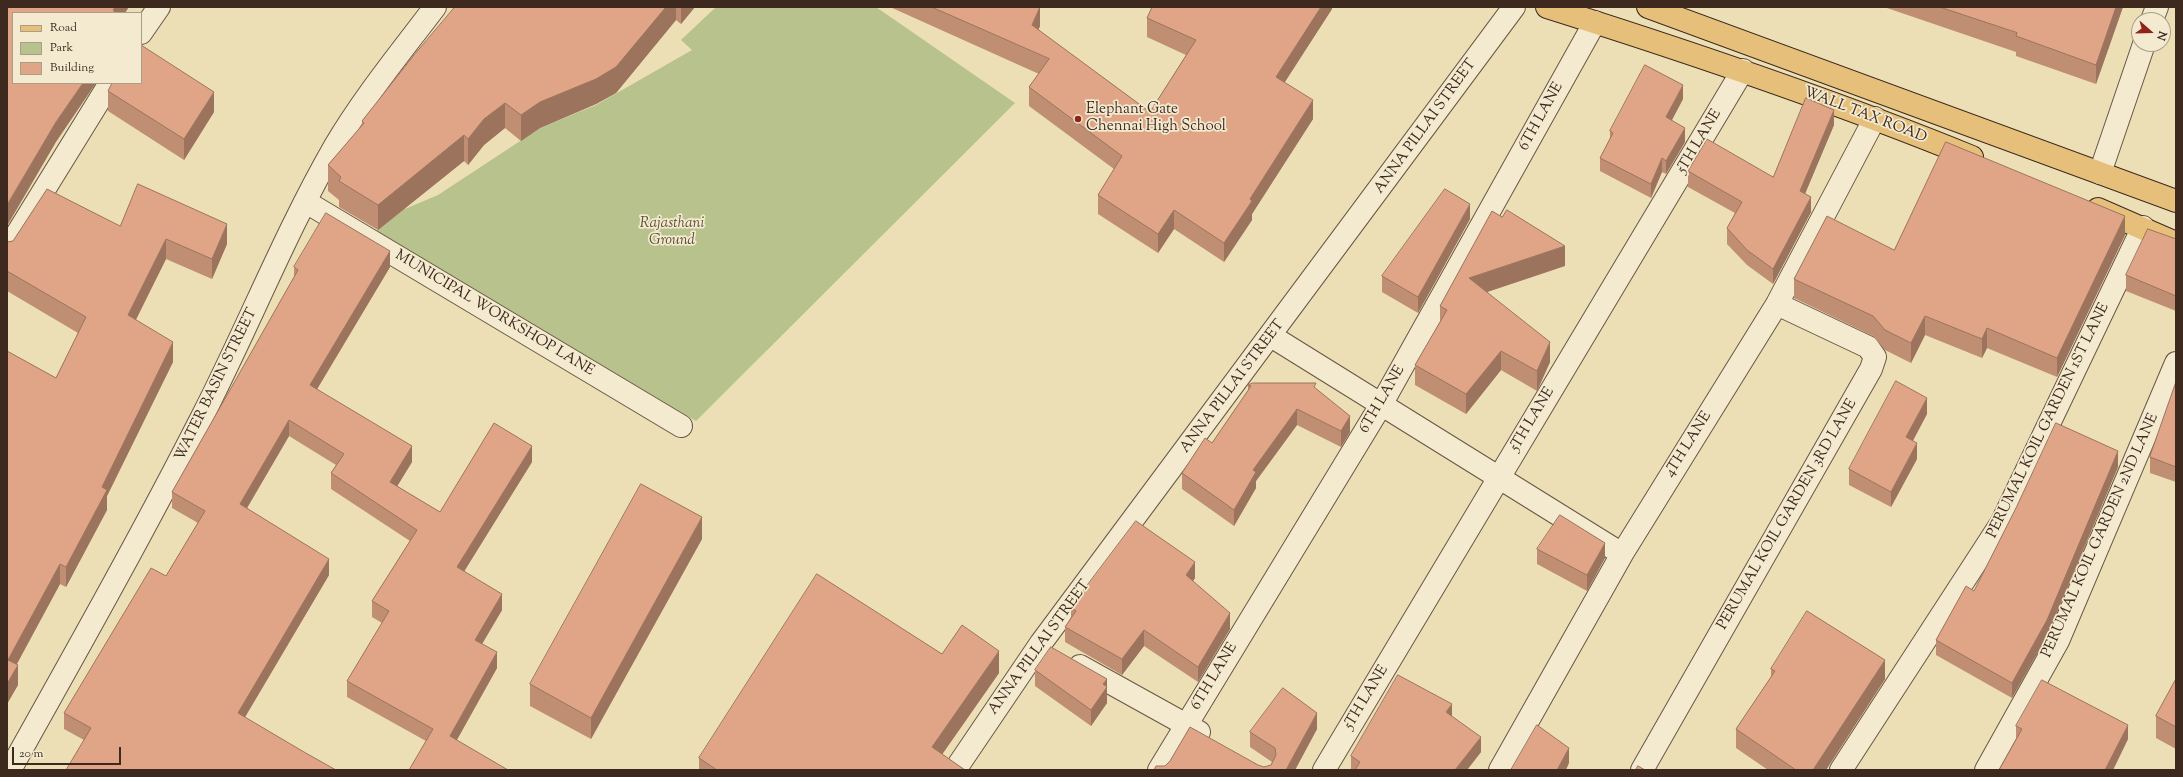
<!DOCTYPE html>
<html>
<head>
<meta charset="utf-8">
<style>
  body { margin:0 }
  #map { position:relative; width:2183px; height:777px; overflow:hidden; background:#ecdfb6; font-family:"Sorts Mill Goudy",serif }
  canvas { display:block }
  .frame { position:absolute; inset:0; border:8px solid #3d291e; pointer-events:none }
  .legend { position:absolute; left:12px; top:12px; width:130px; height:72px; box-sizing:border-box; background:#f3ead0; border:1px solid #aa9d89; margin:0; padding:5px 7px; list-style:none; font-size:12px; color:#3d291e }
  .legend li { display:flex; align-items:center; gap:8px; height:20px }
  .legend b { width:20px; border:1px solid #aa9d89 }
  .north { position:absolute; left:2131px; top:12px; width:40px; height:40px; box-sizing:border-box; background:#f3ead0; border:1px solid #aa9d89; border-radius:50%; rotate:110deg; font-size:11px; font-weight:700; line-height:16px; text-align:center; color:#3d291e }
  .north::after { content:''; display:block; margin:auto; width:14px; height:18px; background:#8f2418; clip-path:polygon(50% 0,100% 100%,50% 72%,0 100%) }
  .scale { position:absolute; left:12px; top:747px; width:109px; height:18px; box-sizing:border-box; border:2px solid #3d291e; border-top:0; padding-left:5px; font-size:12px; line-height:14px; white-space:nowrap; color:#3d291e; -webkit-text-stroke:3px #f3ead0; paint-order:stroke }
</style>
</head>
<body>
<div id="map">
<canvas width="2183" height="777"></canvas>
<div class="frame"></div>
<ul class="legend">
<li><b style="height:5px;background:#e6c07b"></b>Road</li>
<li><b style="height:11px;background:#b8c28d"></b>Park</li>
<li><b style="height:11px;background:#dfa586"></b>Building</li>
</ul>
<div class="north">N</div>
<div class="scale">20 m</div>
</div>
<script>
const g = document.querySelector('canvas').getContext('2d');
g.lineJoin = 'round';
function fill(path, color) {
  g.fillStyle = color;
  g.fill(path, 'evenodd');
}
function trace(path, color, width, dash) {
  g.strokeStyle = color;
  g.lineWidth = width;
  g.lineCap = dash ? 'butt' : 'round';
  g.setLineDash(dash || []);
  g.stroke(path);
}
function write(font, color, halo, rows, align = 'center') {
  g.font = font + ' "Sorts Mill Goudy",serif';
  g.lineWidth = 3.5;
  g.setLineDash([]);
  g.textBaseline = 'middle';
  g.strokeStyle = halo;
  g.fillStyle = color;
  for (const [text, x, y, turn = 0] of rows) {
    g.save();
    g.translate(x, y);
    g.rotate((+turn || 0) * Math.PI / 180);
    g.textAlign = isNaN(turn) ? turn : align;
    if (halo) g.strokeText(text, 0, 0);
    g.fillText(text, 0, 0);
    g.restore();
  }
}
const green = new Path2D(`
  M716 7H876L1015 103 696 421 376 231 400 211 438 195 540 128 596 105 692 50 681 40Z`);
const service = new Path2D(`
  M306 202 681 426`);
const minor = new Path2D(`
  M2152 20 2157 7
  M141 33 159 7
  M2100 173 2144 44
  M7 250 110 83
  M1271 336 1622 554
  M1080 666 1199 732
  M10 770C76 652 142 535 203 415 248 327 286 231 335 146 364 97 401 52 435 7
  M955 770 1041 643 1514 7
  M1159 770 1381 405 1595 22
  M1324 770 1743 70
  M1500 770 1622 554 1777 304 1875 118
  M1642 770 1871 369 1875 357 1868 347 1777 304
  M1841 770 2002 522 2143 227
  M1986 770 2058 641 2176 363`);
const primary = new Path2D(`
  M1547 7C1690 52 1832 100 1972 157
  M1648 7 2176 201
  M2098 209 2176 243`);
const wall = new Path2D(`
  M455 7H695L681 24 676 20 616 93 596 104 540 128 521 141 505 128 484 145 468 165 464 161 378 230 339 207V200L328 191V165L362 126V121Z
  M890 7H1040V26L1038 30 1150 112 1186 55 1147 37V18L1332 7V9L1284 82 1313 119 1252 214V220L1224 262 1174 229 1158 253 1098 214V195L1114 169 1029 106V87L1039 74Z
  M1884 7H2123L2096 84 2016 56V52Z
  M108 91 214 112 184 160 108 111Z
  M1683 99 1672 120 1685 142 1666 174 1662 172 1651 198 1600 171V158L1610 138V131Z
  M1834 125 1805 193 1811 212 1773 284 1747 265 1727 244V228L1735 213 1688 187V171L1773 177Z
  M1470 219 1418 313 1382 292V276Z
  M120 226 227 244 212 279 166 259 136 320 173 362 107 496V510L66 587 60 584 17 664 18 685 7 704V351L56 378 78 333 7 291V242Z
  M2125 235 2057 377 1987 348 1982 358 1925 335 1911 363 1885 350 1873 336 1794 298V279L1894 250Z
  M2176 239V311L2126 291V275Z
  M1565 266 1487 292 1550 362 1537 391 1501 370 1466 414 1415 385V365L1440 322V306Z
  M294 267H390L317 389 412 462 397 486 440 512 532 462 464 571 502 610 482 644 497 668 457 740 426 741 347 697V681L382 623 372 617V601L410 541 331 489V473L336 465 289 436 247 508 329 575 245 717 84 740 64 729V713L166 576 198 523 172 508V492L294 278Z
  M2176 382V482L2150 473V457Z
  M1248 385 1316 389 1350 432 1341 447 1297 425 1256 481V488L1234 526 1182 489V473L1212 443 1248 391Z
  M1927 414 1913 441 1917 459 1891 507 1849 485V469Z
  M2118 467 2047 636 2012 698 1936 655V640L1974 591Z
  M702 539 591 739 530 706V684Z
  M1537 549 1605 558 1587 591 1537 564Z
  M1195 578 1193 581 1230 629 1198 682 1144 646 1122 675 1065 642V627L1071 617V607Z
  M942 654 999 673 942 754 965 770H699V758Z
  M1771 669 1885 679 1826 770H1768L1736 748V729L1771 678Z
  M1035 670 1107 687V703L1091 726 1035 686Z
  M2176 679V749L2156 738V716Z
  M1452 717 1481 752 1467 770H1351V756Z
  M2016 726 2128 739 2113 770H1999L2016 739Z
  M1317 729 1295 770 1165 766 1258 765 1264 767 1271 765 1272 762 1250 747V732Z`);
const shadedWall = new Path2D(`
  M115 7H129L125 13H113V10Z
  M666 7H676V20L616 93 596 104 540 128 521 141V115L540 102Z
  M681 7H695L681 24Z
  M1040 7V26L1032 44V25Z
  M1321 7H1332V9L1276 96V77Z
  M2116 7H2123L2096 84V65Z
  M83 83H96L56 142 7 226V205L56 122Z
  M1683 85V99L1666 131V117Z
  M214 92V112L184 160V139Z
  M1313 100V119L1252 214V220L1224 262V243L1250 199Z
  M505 103V128L484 145 468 165V139L484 119Z
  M1834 110V125L1800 206V191Z
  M1685 128V142L1666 174V161Z
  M464 135V161L378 230V205Z
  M1662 158V172L1651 198V184Z
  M1811 197V212L1773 284V269Z
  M1470 204V219L1418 313V297Z
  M1174 210V229L1158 253V234Z
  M2125 216V235L2057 377V358Z
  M227 224V244L212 279V259Z
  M166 239V259L128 335V315Z
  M1565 246V266L1469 298V278Z
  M390 251V267L310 401V385Z
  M1925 316V335L1911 363V343Z
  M1987 328V348L1982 358V339Z
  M173 342V362L107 496V510L66 587V567L102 487Z
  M1550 342V362L1537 391V371Z
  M1501 351V370L1466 414V394Z
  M1927 398V414L1906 453V437Z
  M1297 409V425L1256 481V488L1234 526V510L1253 470Z
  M1350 416V432L1341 447V431Z
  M289 420V436L240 520V504Z
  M1917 443V459L1891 507V492Z
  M412 446V462L390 498V482Z
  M532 446V462L457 583V567Z
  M2118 451V467L2047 636 2012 698V683Z
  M702 517V539L591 739V718Z
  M1605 543V558L1587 591V575Z
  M329 559V575L238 729V713Z
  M1195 562V578L1186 591V575Z
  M60 564V584L8 680V660Z
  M502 594V610L475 656V640Z
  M1230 613V629L1198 682V667Z
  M1144 630V646L1122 675V659Z
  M999 651V673L932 769V747Z
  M497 652V668L450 752V736Z
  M1885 660V679L1826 770H1813Z
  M18 665V685L7 704V684Z
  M1107 679V703L1091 726V710L1103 684Z
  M1452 704V719L1446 712Z
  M1317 713V729L1295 770H1286Z
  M2128 725V739L2113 770H2105Z
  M1481 737V752L1467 770H1455Z
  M1569 748V763L1566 770H1557Z`);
const building = new Path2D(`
  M7 7H115L113 10 116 13H13V83H83L56 122 7 205Z
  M455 7H666L616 67 596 79 540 102 521 115 505 103 484 119 468 139 464 135 378 205 339 181 341 177 328 165 364 123 362 121 414 55Z
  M932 7H1040L1032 25 1150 112 1196 40 1147 18 1152 7H1321L1276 77 1313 100 1250 199 1252 201 1224 243 1174 210 1158 234 1098 195 1122 156 1029 87 1049 59Z
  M1940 7H2116L2096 65 2016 36 2017 33Z
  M141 45 214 92 184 139 108 91 112 83H141Z
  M1645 65 1683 85 1666 117 1685 128 1666 161 1662 158 1651 184 1600 158 1613 133 1610 131Z
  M1806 98 1834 110 1800 191 1811 197 1773 269 1747 250 1727 228 1742 202 1688 171 1707 139 1773 177Z
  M1946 142 2125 216 2057 358 1987 328 1982 339 1925 316 1911 343 1885 330 1873 316 1794 279 1827 216 1894 250Z
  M138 184 227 224 212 259 166 239 128 315 173 342 102 487 107 490 66 567 60 564 8 660 18 665 7 684V351L56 378 86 317 7 271V242L13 241 47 189 120 226Z
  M1445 189 1470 204 1418 297 1382 276Z
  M1507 210 1565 246 1469 278 1550 342 1537 371 1501 351 1466 394 1415 365 1447 310 1440 306 1492 211 1502 217Z
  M326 213 390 251 310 385 412 446 390 482 440 512 494 423 532 446 457 567 502 594 475 640 497 652 450 736 508 770H409L433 729 347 681 389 611 372 601 417 530 331 473 344 454 289 420 240 504 329 559 238 713 304 752 336 770H66L91 728 64 713 151 568 166 576 205 511 172 492 298 270 294 267Z
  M2148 229 2176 239V296L2126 275Z
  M1896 381 1927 398 1906 437 1917 443 1891 492 1849 469Z
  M2176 382V467L2150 457Z
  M1253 383H1316L1314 387 1350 416 1341 431 1297 409 1253 470 1256 472 1234 510 1182 473 1205 438 1212 443 1251 386 1248 385Z
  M2056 423 2118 451 2047 620 2012 683 1936 640 1966 586 1974 591 2016 508Z
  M641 484 702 517 591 718 530 684Z
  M1560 515 1605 543 1587 575 1537 549Z
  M1136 521 1195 562 1186 575 1230 613 1198 667 1144 630 1122 659 1065 627 1076 611 1071 607Z
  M817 574 942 654 962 625 999 651 932 747 965 770H717L699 758Z
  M1807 611 1885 660 1813 770H1796L1736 729 1775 671 1771 669Z
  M1051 647 1107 679 1103 684 1107 687 1091 710 1035 670Z
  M1398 675 1452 704 1446 712 1481 737 1455 770H1355L1360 762 1351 756Z
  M2176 679V727L2156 716Z
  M2042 680 2128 725 2105 770H1999L2022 729 2016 726Z
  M1283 688 1317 713 1286 770H1154L1156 766H1165L1170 761 1190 727 1258 765 1264 767 1271 765 1276 755 1275 748 1250 732Z
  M1537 725 1569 748 1557 770H1511Z
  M1638 766 1645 770H1636Z`);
const markers = [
  [1078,119,4,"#8f2418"]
];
const poiNames = [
  ["Elephant Gate",1086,110],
  ["Chennai High School",1086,127]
];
const streetNames = [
  ["WALL TAX ROAD",1865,116,21],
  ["6TH LANE",1542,117,-61],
  ["ANNA PILLAI STREET",1426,127,-54],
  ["5TH LANE",1700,142,-59],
  ["MUNICIPAL WORKSHOP LANE",494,314,31],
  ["WATER BASIN STREET",217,385,-64],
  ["ANNA PILLAI STREET",1233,387,-53],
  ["6TH LANE",1383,400,-60],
  ["5TH LANE",1533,420,-59],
  ["PERUMAL KOIL GARDEN 1ST LANE",2049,421,-64],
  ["4TH LANE",1689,445,-58],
  ["PERUMAL KOIL GARDEN 3RD LANE",1788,515,-60],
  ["PERUMAL KOIL GARDEN 2ND LANE",2101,536,-66],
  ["ANNA PILLAI STREET",1040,648,-54],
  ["6TH LANE",1215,677,-59],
  ["5TH LANE",1367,698,-59]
];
const parkNames = [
  ["Rajasthani",672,224],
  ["Ground",672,241]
];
fill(green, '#b8c28d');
trace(service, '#695644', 24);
trace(minor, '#695644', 24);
trace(primary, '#3d291e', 24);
trace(service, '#f3ead0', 22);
trace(minor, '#f3ead0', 22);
trace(primary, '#e6c07b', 22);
fill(wall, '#c08e73');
fill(shadedWall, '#9c745e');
fill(building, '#dfa586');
trace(building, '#9c745e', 1);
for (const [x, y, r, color] of markers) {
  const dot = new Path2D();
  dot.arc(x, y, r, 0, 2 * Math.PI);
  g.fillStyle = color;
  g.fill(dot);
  trace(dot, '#f3ead0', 1.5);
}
write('15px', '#3d291e', '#f3ead0', poiNames, 'left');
write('15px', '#3d291e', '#f3ead0', streetNames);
write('italic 15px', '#5c4f3a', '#f3ead0', parkNames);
</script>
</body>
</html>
